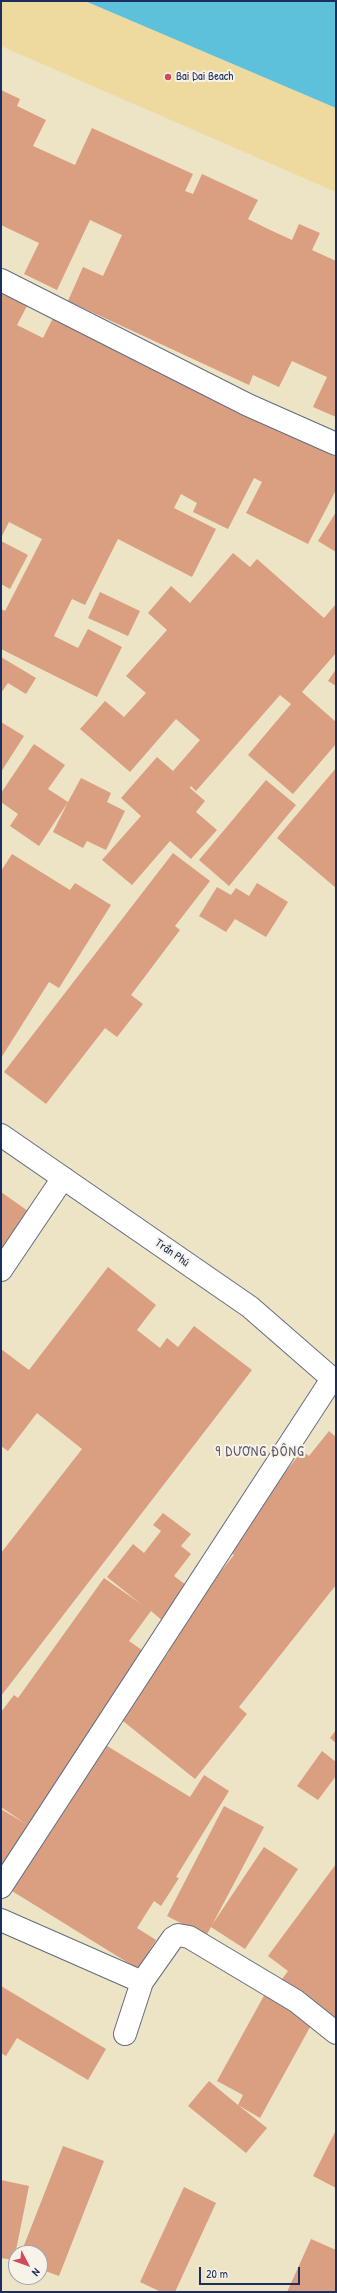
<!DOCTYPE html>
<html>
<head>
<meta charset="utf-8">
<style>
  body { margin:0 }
  #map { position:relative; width:337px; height:2293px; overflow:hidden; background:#ede3c5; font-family:"Patrick Hand",sans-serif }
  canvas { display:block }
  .frame { position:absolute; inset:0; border:2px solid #1b2f5e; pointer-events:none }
  .north { position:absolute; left:8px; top:2245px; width:40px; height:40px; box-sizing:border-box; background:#f7f3e8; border:1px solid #9fa5b1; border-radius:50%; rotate:131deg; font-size:11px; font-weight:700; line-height:16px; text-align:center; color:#1b2f5e }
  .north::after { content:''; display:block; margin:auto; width:14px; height:18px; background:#d1495b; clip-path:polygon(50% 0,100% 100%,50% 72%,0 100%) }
  .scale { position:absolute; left:199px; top:2267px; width:101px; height:18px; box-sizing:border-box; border:2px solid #1b2f5e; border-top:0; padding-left:5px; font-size:12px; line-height:14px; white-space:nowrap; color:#1b2f5e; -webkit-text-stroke:3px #f7f3e8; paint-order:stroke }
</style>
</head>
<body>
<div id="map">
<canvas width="337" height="2293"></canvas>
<div class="frame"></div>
<div class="north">N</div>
<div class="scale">20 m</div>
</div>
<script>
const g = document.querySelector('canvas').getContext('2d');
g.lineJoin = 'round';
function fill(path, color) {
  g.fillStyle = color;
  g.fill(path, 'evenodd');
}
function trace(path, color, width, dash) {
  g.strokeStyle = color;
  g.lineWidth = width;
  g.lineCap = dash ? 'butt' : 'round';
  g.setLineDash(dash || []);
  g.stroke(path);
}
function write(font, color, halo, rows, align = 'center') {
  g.font = font + ' "Patrick Hand",sans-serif';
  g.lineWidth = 4;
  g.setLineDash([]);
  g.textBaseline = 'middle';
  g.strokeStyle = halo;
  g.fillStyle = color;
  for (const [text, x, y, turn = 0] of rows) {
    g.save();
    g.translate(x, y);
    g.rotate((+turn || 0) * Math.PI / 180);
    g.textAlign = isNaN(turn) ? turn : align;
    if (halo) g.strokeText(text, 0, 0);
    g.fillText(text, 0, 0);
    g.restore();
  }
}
const sand = new Path2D(`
  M1 1H85L336 108V192L1 46Z`);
const water = new Path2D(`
  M85 1H336V108Z`);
const building = new Path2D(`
  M1 90 20 99 17 106 46 120 33 146 75 165 92 128 193 174 185 191 193 194 202 174 258 200 248 219 268 229 292 240 299 224 320 233 312 250 336 261V417L313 407 327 377 292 361 279 387 253 375 249 385 68 301 83 267 103 276 122 235 90 220 57 290 24 274 39 243 1 225Z
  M1 293 27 306 17 325 43 338 55 314 336 457V490L308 544 246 513 262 482 254 478 228 529 193 512 197 503 181 494 174 508 216 529 192 577 118 539 85 605 72 599 54 636 78 648 88 629 122 647 97 697 1 649V609L5 611 42 539 9 522 1 538Z
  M336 512V552L318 541Z
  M1 541 28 555 10 589 1 584Z
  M233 553 250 567 257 559 324 618 336 604V653L302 692 336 722V744L293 794 248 755 291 704 280 695 196 791 191 786 190 788 205 801 196 812 217 830 191 859 170 841 132 885 102 860 141 816 121 798 157 757 173 771 200 740 176 719 130 772 80 729 105 701 124 717 146 693 126 676 167 630 148 613 171 586 190 603Z
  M100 592 140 611 128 636 88 618Z
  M1 657 36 678 26 694 8 683 1 693Z
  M336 669V686L328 681Z
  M1 722 24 736 1 772Z
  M34 744 65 765 48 789 68 802 81 778 111 793 107 802 125 811 106 850 87 841 83 848 53 832 68 802 39 846 10 826 18 814 1 802V793Z
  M336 768V888L277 838Z
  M266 780 296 805 229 886 199 860Z
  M173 853 210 881 175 926 180 930 131 995 143 1004 117 1037 105 1028 46 1104 4 1072Z
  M12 854 70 890 75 883 111 905 59 988 49 982 1 1058V871Z
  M257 883 288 902 266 937 235 919 226 932 199 916 217 887 231 895 236 888 249 896Z
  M1 1192 28 1211 1 1249Z
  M108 1267 156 1305 137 1330 160 1348 167 1338 178 1347 194 1326 252 1370 1 1696V1553L82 1449 37 1413 8 1451 1 1446V1349L29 1370Z
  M329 1431 336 1437V1585L239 1707 247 1714 195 1779 118 1717 169 1652 161 1646 234 1555 225 1548 302 1451 309 1456Z
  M163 1513 191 1534 181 1546 191 1554 174 1576 190 1588 164 1622 151 1611 129 1641 149 1655 1 1873V1809L26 1824 1 1807V1712L14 1695 18 1698 104 1578 141 1604 107 1577 133 1544 144 1553 161 1531 153 1525Z
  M336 1730V1743L330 1738Z
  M104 1744 190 1797 204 1775 229 1791 176 1877 179 1878 161 1906 154 1901 137 1928 156 1940 138 1969 12 1891Z
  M322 1751 336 1762V1776L318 1800 297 1786Z
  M224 1806 264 1827 212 1925 264 1847 298 1869 245 1949 211 1927 206 1936 167 1916Z
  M336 1864 335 1964 336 2024 277 1986 288 1971 268 1956Z
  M1 1986 106 2049 88 2080 17 2038 6 2056 1 2053Z
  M266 1992 315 2018 260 2118 238 2105 267 2128 246 2153 188 2106 209 2081 238 2105 243 2095 217 2081Z
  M336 2130V2188L313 2176Z
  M63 2146 104 2161 59 2276 40 2269V2253H21Z
  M1 2180 29 2186 14 2260 1 2258Z
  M184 2187 216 2203 175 2292H161L140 2282Z
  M311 2239 336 2250V2292H287Z`);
const minor = new Path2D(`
  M1 280 248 405 336 444
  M1 1270 63 1178
  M1 1887 332 1379
  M1 1920 142 1982 173 1938 178 1935 189 1937 296 2001 336 2033
  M125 2034 142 1982`);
const tertiary = new Path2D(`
  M1 1135 250 1307 336 1382`);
const markers = [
  [168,77,4,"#d1495b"]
];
const poiNames = [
  ["Bai Dai Beach",176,77]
];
const streetNames = [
  ["Trần Phú",172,1253,35]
];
const quarterNames = [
  ["9 DƯƠNG ĐÔNG",260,1452]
];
fill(sand, '#eeda9e');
fill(water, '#5dc1dc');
fill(building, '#d99f80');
trace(minor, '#646e82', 24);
trace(tertiary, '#646e82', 24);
trace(minor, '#fff', 22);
trace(tertiary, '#fff', 22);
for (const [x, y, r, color] of markers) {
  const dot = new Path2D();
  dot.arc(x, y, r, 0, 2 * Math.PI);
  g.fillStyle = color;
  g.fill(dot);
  trace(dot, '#f7f3e8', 1.5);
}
write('12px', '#1b2f5e', '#f7f3e8', poiNames, 'left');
write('12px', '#1b2f5e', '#f7f3e8', streetNames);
g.letterSpacing = '1px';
write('14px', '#5e566a', '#f7f3e8', quarterNames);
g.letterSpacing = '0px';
</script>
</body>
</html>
